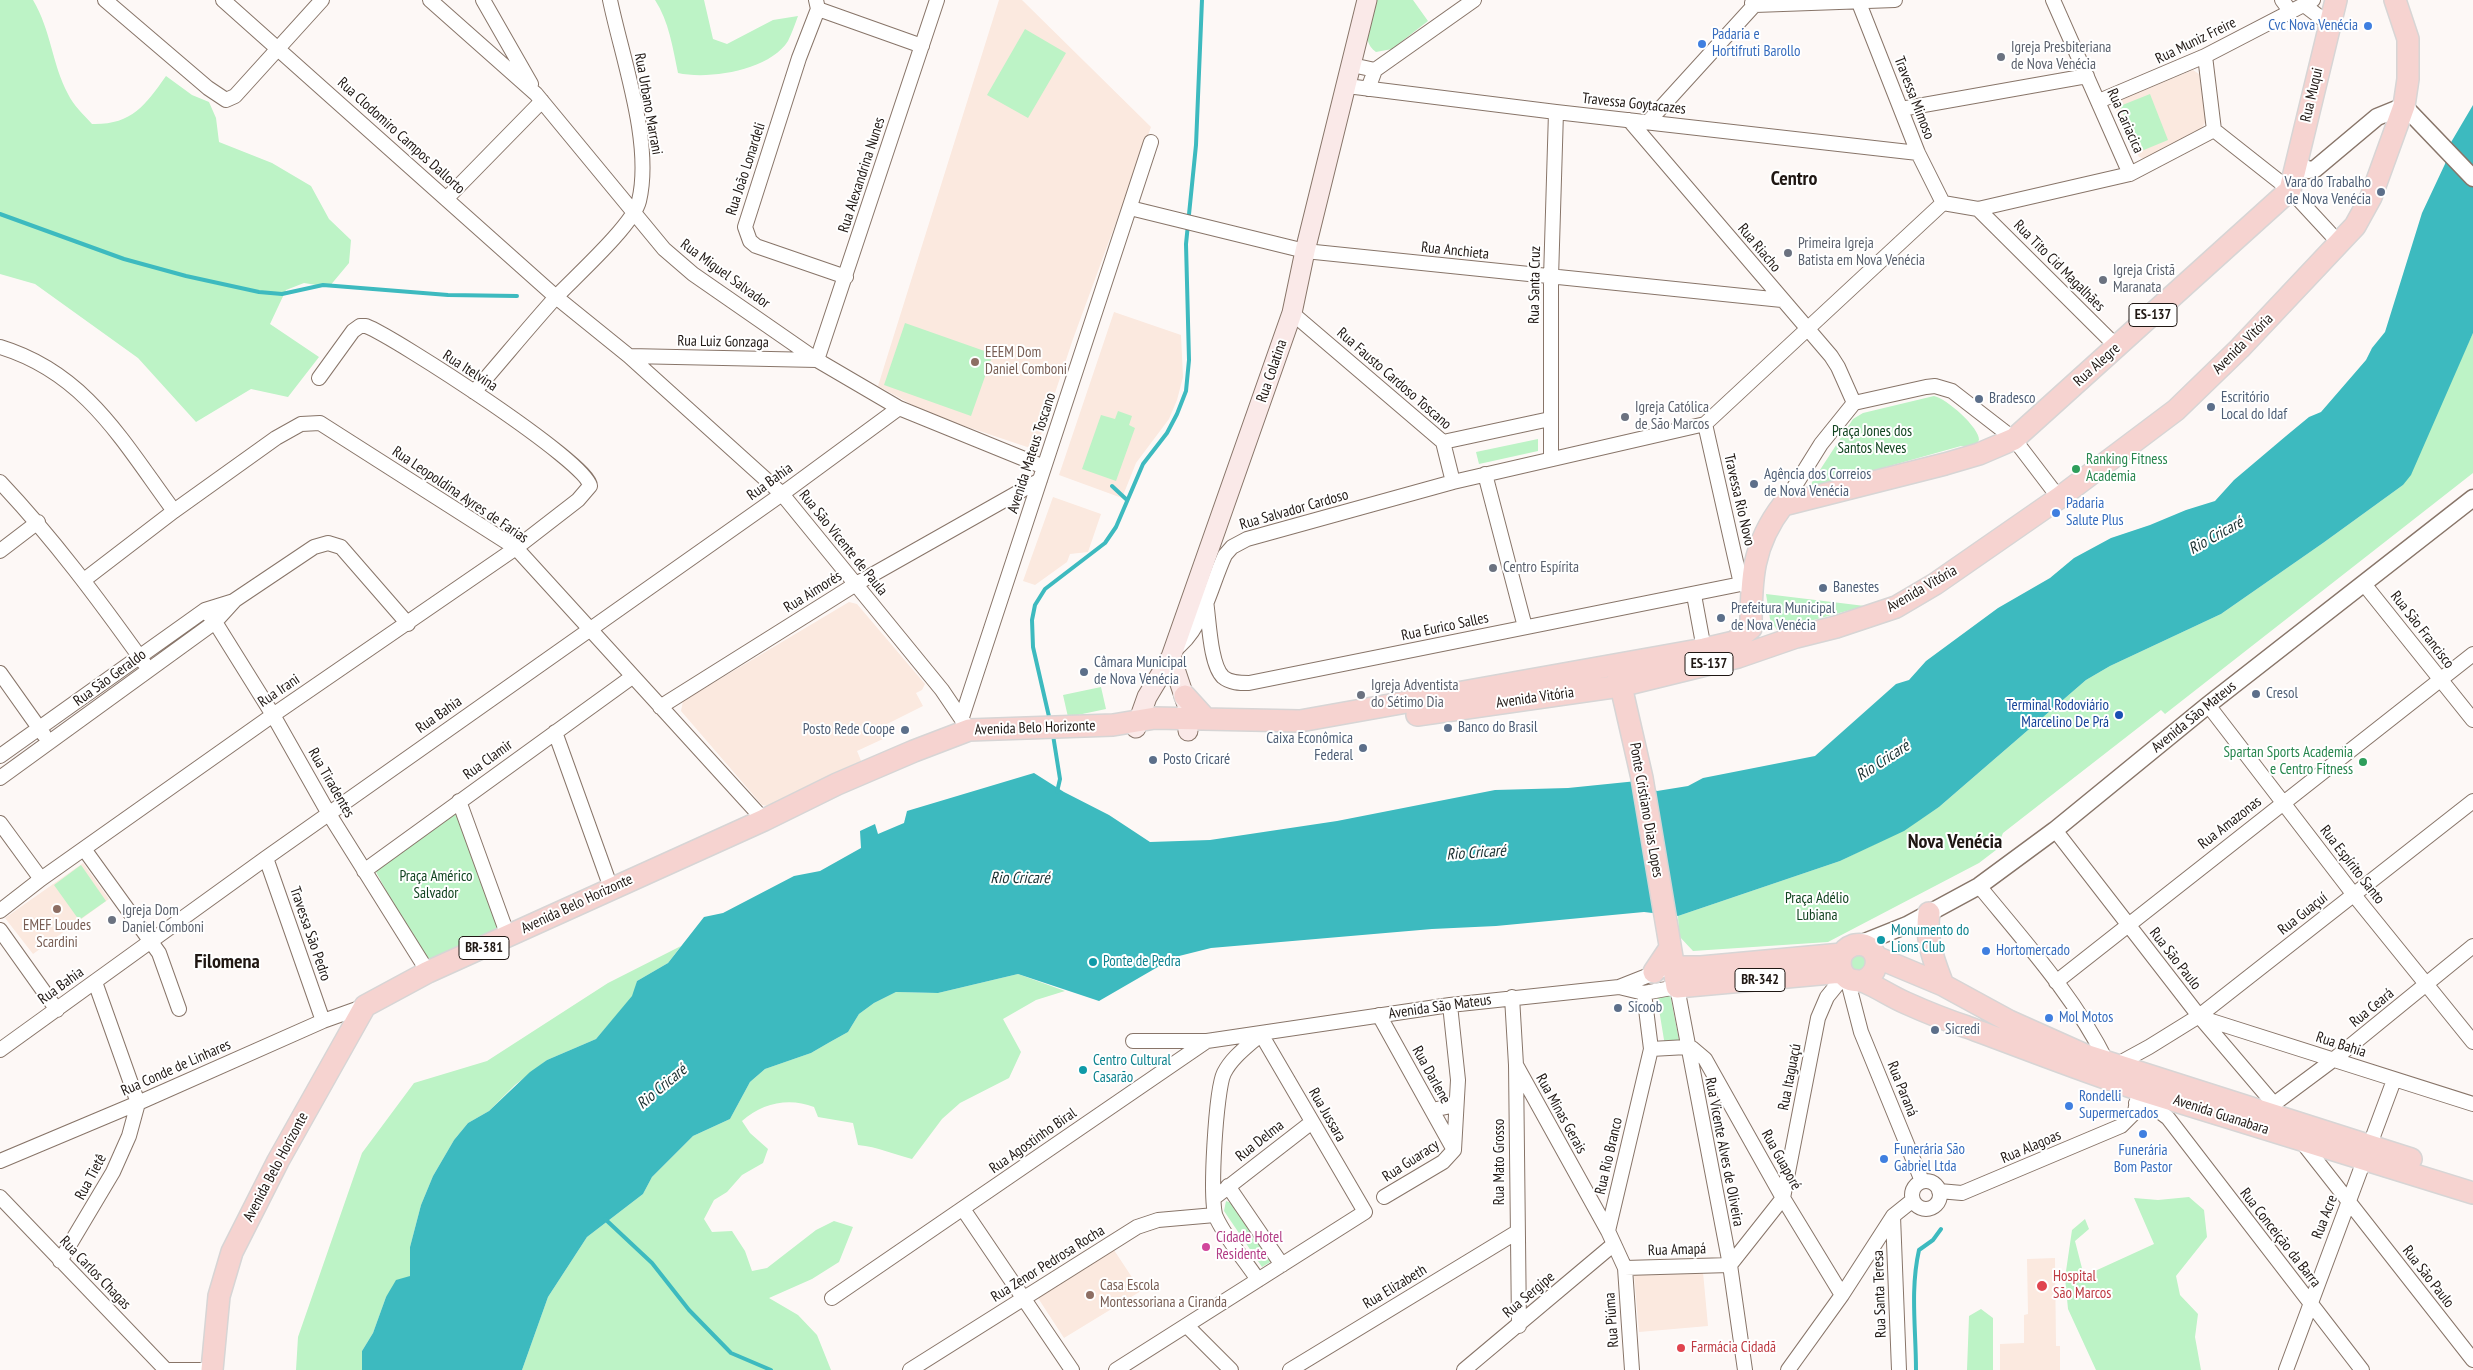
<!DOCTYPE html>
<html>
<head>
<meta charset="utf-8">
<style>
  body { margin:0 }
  canvas { display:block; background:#fdf8f6 }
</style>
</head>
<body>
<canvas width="2473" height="1370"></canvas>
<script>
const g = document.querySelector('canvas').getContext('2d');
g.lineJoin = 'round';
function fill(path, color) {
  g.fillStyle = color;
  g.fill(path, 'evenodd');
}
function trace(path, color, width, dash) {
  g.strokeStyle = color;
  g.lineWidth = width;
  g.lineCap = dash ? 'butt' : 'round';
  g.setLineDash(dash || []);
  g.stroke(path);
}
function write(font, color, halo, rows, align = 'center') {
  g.font = font + ' "PT Sans Narrow",sans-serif';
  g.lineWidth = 4;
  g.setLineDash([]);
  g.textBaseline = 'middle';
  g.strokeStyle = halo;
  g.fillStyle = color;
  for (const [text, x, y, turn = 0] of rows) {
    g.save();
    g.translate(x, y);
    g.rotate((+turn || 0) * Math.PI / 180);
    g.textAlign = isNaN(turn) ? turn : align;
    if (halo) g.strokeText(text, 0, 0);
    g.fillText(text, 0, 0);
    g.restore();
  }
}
const built = new Path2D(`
  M999 0H1022L1151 127 1073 339 1036 450 929 414 878 386Z
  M2193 70 2199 74 2206 121 2202 128 2145 159 2139 157 2115 108 2116 102Z
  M1114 312 1181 335 1183 377 1177 400 1169 419 1136 463 1122 498 1059 475Z
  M1053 497 1101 514 1088 552 1070 554 1067 562 1035 585 1023 581Z
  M849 602 857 604 925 684 922 690 916 693 923 706 887 724 888 729 883 732 885 738 857 751 862 763 768 806 762 805 681 711 683 701Z
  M83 863 109 899 33 954 5 918Z
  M1114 1250 1141 1291 1064 1338 1038 1298Z
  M2055 1258 2056 1346H2060V1370H2000V1344L2024 1343V1315L2028 1314 2027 1259Z
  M1703 1272 1708 1326 1639 1332 1634 1275Z`);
const green = new Path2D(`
  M0 0H33C51 30 52 64 68 94 73 105 84 115 92 124 131 125 145 106 166 76L192 95 209 102 216 118 219 142 272 163 311 186 329 219 351 240 349 263 329 287 304 283 286 290 270 324 319 357 288 397 251 389 196 422 138 358 35 284 0 274Z
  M655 0H704L713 39 727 44 773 20 798 16C795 24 792 33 788 41 770 70 709 80 678 73 673 49 669 21 655 0Z
  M1377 0H1413L1428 21 1392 49 1376 52C1358 39 1372 17 1377 0Z
  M1025 29 1066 53 1028 118 987 95Z
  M2150 94 2168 140 2139 152 2120 106Z
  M905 323 993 354 971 416 884 385Z
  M2473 333V473L2165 714 2161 710 2003 833 1996 850 1979 863 1828 942 1693 951 1679 936 1678 916 1840 861 1904 830 1939 807 2086 680 2110 666 2221 614 2323 543 2403 485Z
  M1934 396C1946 398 1980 428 1979 440L1975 446H1961L1843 479 1838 484 1807 490 1853 419 1863 413Z
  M1118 411 1132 416 1129 425 1135 428 1116 481 1082 469 1101 415 1115 419Z
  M1538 439V451L1479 464 1476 452Z
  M1766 594 1865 606 1777 630 1770 619Z
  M1101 687 1106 709 1068 717 1063 695Z
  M457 812 505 929 424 962 375 870Z
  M81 865 106 901 79 920 54 885Z
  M681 946 668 963 637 981 633 996 596 1039 547 1060 515 1085 489 1111 468 1123 454 1140 433 1176 421 1205 410 1247V1276L386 1297 373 1333 362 1351V1370H296L298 1337 362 1153 414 1083 487 1061 608 983Z
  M1859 952 1870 962 1859 977 1846 960Z
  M1018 974 1065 991 1036 1000 1003 1019 1021 1052 1009 1078 960 1103 942 1119 912 1159C893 1154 878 1147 858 1145L853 1123 818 1117 814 1107C789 1097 762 1103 742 1121L750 1133 768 1149 763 1163 742 1175 727 1192 714 1200 704 1219 712 1232 732 1231 745 1251 752 1271 767 1268 816 1230 834 1221 853 1227 839 1262 812 1279 769 1298 798 1315 817 1335 831 1370H522L548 1297 587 1237 643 1194 652 1177 693 1136 730 1119 750 1082 765 1069 811 1053 830 1042 848 1032 859 1014 874 1003 896 992 938 993Z
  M1670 994 1680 1045 1665 1046 1657 997Z
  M2189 1197 2204 1210 2207 1237 2176 1276 2180 1295 2198 1314 2195 1337 2201 1370H2096L2068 1309 2065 1278 2072 1230 2085 1219 2089 1229 2075 1241 2084 1276 2154 1244 2134 1198 2158 1200Z
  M1226 1201 1234 1204 1272 1261 1262 1267 1224 1211Z
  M1981 1309 1993 1318V1370H1967L1969 1316Z`);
const water = new Path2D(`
  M2473 105V333L2411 475 2403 485 2323 543 2221 614 2110 666 2086 680 1939 807 1904 831 1840 861 1678 916 1644 912 1496 926 1432 929 1211 948 1175 957 1099 1001 1018 974 938 993 896 992 874 1003 859 1014 848 1032 830 1042 811 1053 765 1069 750 1082 730 1119 693 1136 652 1177 643 1194 587 1237 548 1297 522 1370H362V1351L373 1333 386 1297 396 1280 410 1276V1247L421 1205 433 1176 454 1140 468 1123 489 1111 530 1072 547 1060 596 1039 632 996 637 981 668 963 704 917 723 913 794 876 820 871 861 848 860 831 875 824 878 834 904 823 907 811 1034 773 1064 792 1109 815 1150 842 1210 840 1337 821 1495 790 1568 788 1637 781 1657 791 1688 786 1703 778 1815 756 1896 684 1909 680 1926 661 1998 608 2050 578 2074 558 2111 538 2150 525 2186 510 2215 501 2234 480 2286 436 2309 417 2321 412 2366 360 2372 348 2385 332 2422 213 2445 164 2450 144Z`);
const stream = new Path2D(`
  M0 214 124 259 186 276 259 292 282 294 323 285 448 295 517 296
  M1112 486 1127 500
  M1050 721 1033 647 1032 620 1035 605 1045 589 1105 543 1116 527 1143 464 1167 433 1177 414 1186 391 1189 360 1186 244 1196 145 1202 0
  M1053 735 1060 779 1057 792
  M605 1219 652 1263 689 1310 731 1353 771 1370
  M1916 1370C1916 1329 1910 1290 1919 1250L1933 1240 1941 1229`);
const minor = new Path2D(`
  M105 0 208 88 226 100 235 96 322 0
  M223 0 556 297 629 356 782 494 942 690 969 730
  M430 0 536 94 664 249 693 274 817 360 899 408 1044 467
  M483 0 531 84
  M816 0 818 9 922 46
  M2053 0 2130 174
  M2282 0 2291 12
  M1752 3 1755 5 1895 0
  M1859 3 1918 153 1943 203
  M2304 5 2329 24
  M818 9 799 58 745 227 750 241 756 246 846 277
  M2205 56 2214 130 2290 190 2340 244
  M1352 65 1375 70
  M1347 86 1556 112 1918 153
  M1368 89 1375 70 1474 0
  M2099 101 2205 56 2313 0
  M1901 109 2087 76
  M1629 120 1831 356 1838 367 1854 403
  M1648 122 1759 0
  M446 199 542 101
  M1943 203 1978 209 2130 174 2214 130
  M1130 208 1305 251 1782 300
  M1978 209 2117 347
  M1292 313 1443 442 1453 482
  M0 347C86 373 123 442 174 511
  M629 356 817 360 937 0
  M474 392C502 360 528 328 556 297 575 277 634 224 639 201 653 143 622 58 610 0
  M1705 424 1741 584
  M1443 442 1550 419
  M1551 459V278L1556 112
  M1485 474 1525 627
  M0 482C53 538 99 600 144 663
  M1783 505 1821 444 1854 403 1926 387 1935 386 1952 391 2014 439 2059 498
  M0 551 38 522
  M84 580 174 511 276 438 301 424 320 423 516 548 764 820
  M2364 584 2473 720
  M1694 595 1704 649
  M1206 601C1209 619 1210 665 1223 677 1230 683 1240 683 1249 683L1741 584 1751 587
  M205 610 215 622 273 715 329 814 428 972
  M1173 651C1203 631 1210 587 1225 555L1232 547 1247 539 1453 482 1705 424 1943 203
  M0 673 44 735
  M2208 705 2354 895 2473 1042
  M660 707 856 584 1040 480
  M962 717 1151 142
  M555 732 611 888
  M0 756 205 610 234 601
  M0 778 215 622 235 600 314 547 328 543 341 547 408 624
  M459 801 508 936
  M0 823 41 879
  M2055 830 2199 1016 2274 1104
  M84 849 159 953 179 1009
  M266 858 323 1021
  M364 871 632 677
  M1979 886C2025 942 2075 997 2107 1062
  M0 911 41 879 273 715 516 548 578 500 590 486C592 465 395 337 366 326H360L353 331 319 378
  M0 930 57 1010
  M1847 978 1861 1032 1922 1181
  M2056 982 2473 654
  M1619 987 1644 993 1677 987 1730 1265 1745 1370
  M1512 997 1516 1065 1519 1326
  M1450 1005 1458 1080 1454 1150
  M1379 1015 1454 1150
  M2199 1017 2473 1104
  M1133 1041H1207
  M1651 1049 1687 1047 1692 1048 1705 1059 1783 1198 1842 1295
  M0 1050 266 858 782 494 899 408
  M1516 1065 1608 1231 1625 1268 1632 1370
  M2116 1065 2149 1047 2199 1016 2473 801
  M2136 1103 2156 1109 2168 1118 2362 1370
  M1432 1110 1456 1105
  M2271 1112 2274 1104 2333 1060 2473 946
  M2302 1142 2473 1360
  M0 1161 138 1103 323 1021 365 1006
  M1912 1195a14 14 0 1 1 28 0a14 14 0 1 1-28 0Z
  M1228 1186 1282 1265
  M1939 1191 1962 1193 2121 1126 2135 1112 2138 1095
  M0 1197 166 1370
  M1384 1197 1443 1162 1454 1150
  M1214 1198 1312 1122
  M963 1209 1072 1370
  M1893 1216 1899 1370
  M1608 1231 1651 1049 1644 993
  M60 1261 113 1172 129 1136 138 1103 95 982
  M1730 1265 1783 1198 1818 1018 1827 997 1844 976
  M1625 1268 1730 1265
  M1258 1280C1245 1260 1226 1239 1216 1217 1209 1201 1216 1089 1224 1073 1232 1057 1248 1046 1261 1034
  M832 1298 1207 1041 1450 1005 1619 987 1662 970
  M1187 1326 1231 1370
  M170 1370H212
  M910 1370 1137 1227 1158 1220 1215 1215
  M1116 1370 1365 1212 1261 1034
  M1290 1370 1517 1232
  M1464 1370 1614 1244
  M1788 1370 1842 1295 1893 1216 1913 1200
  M2286 1370 2394 1080`);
const tertiary = new Path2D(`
  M2297 163 2308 170 2315 169 2377 117 2404 106 2473 178
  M1857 945 1907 925 1979 886 2055 830 2208 705 2473 498`);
const secondary = new Path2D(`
  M1171 657 1187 705 1188 731
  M1136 728 1147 697 1171 657 1292 313 1305 251 1367 0`);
const primary = new Path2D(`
  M1751 628C1751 580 1752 545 1783 505L1945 464 1979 454 2014 439 2290 190 2336 0
  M1618 673 1642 778 1677 987 1842 972
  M1185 696 1205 718
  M1417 715 1620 686 1738 657 1796 637 1836 627 1896 607 1935 584 2059 498 2176 410 2240 348 2355 226 2371 197 2404 106 2408 79V39L2395 0
  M1929 913C1925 940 1934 961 1943 985
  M1876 957 1943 985 2009 1021 2085 1055 2411 1159
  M1673 967H1701L1842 954
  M1654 972 1670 948
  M1863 981C1885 971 1878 940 1854 945 1848 947 1843 951 1841 957 1839 965 1841 973 1847 978 1853 982 1859 980 1865 982 1879 988 1892 997 1906 1003 1926 1012 1946 1020 1967 1027 2024 1048 2082 1071 2140 1090 2251 1124 2362 1159 2473 1193
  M212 1370 219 1296 232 1252 278 1161 365 1006 428 972 764 820 837 784 914 751 969 730 1113 725 1155 718 1300 721 1704 649 1734 642 1751 628`);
const markers = [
  [2368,26,5,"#3f7fe0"],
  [1702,44,5,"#3f7fe0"],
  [2001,57,5,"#6b7280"],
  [2381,192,5,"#5c6f8a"],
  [1788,253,5,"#6b7280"],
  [2103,280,5,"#6b7280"],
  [975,362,5,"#8d6e63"],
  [1979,399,5,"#5c6f8a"],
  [2211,407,5,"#5c6f8a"],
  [1625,417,5,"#6b7280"],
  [2076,469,5,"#2e9e5b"],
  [1754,484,5,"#5c6f8a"],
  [2056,513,5,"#3f7fe0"],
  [1493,568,5,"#6b7280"],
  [1823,588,5,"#5c6f8a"],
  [1721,618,5,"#5c6f8a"],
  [1084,672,5,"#5c6f8a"],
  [2256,694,5,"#5c6f8a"],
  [1361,695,5,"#6b7280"],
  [2119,715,5,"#1a4fb4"],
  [1448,728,5,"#5c6f8a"],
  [905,730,5,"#5c6f8a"],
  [1363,748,5,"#5c6f8a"],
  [1153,760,5,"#5c6f8a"],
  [2363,762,5,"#2e9e5b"],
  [57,909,5,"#8d6e63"],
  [112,920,5,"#6b7280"],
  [1881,940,5,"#0f9aa8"],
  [1986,951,5,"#3f7fe0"],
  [1093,962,5,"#0f9aa8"],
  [1618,1008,5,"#5c6f8a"],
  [2049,1018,5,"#3f7fe0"],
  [1935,1030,5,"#5c6f8a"],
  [1083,1070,5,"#0f9aa8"],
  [2069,1106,5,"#3f7fe0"],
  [2143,1134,5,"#3f7fe0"],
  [1884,1159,5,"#3f7fe0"],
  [1206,1247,5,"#d1479c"],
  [2042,1286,6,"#e0444e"],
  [1090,1295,5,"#8d6e63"],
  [1681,1348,5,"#e0444e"]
];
const shields = [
  [2153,315,48],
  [1709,664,48],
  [484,948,50],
  [1760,980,50]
];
const shieldNames = [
  ["ES-137",2153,315],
  ["ES-137",1709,664],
  ["BR-381",484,948],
  ["BR-342",1760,980]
];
const shopNames = [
  ["Cvc Nova Venécia",2358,26,"right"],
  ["Padaria e",1712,35],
  ["Hortifruti Barollo",1712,52],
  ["Padaria",2066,504],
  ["Salute Plus",2066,521],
  ["Hortomercado",1996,951],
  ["Mol Motos",2059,1018],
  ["Rondelli",2079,1097],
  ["Supermercados",2079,1114],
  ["Funerária São",1894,1150],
  ["Gabriel Ltda",1894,1167],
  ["Funerária",2143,1151,"center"],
  ["Bom Pastor",2143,1168,"center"]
];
const streetNames = [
  ["Rua Muniz Freire",2196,41,-26],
  ["Rua Muqui",2312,95,-77],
  ["Travessa Mimoso",1914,98,69],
  ["Rua Urbano Marrani",648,104,80],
  ["Travessa Goytacazes",1634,104,6],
  ["Rua Cariacica",2125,121,66],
  ["Rua Clodomiro Campos Dallorto",401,136,42],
  ["Rua João Lonardeli",746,169,-72],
  ["Rua Alexandrina Nunes",862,175,-72],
  ["Rua Riacho",1759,248,50],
  ["Rua Anchieta",1455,251,6],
  ["Rua Tito Cid Magalhães",2059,266,45],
  ["Rua Miguel Salvador",725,274,36],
  ["Rua Santa Cruz",1535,285,-89],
  ["Rua Luiz Gonzaga",723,342,1],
  ["Avenida Vitória",2243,344,-45],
  ["Rua Alegre",2097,365,-42],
  ["Rua Itelvina",470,371,33],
  ["Rua Colatina",1272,371,-71],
  ["Rua Fausto Cardoso Toscano",1394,379,41],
  ["Avenida Mateus Toscano",1032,453,-72],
  ["Rua Bahia",770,482,-36],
  ["Rua Leopoldina Ayres de Farias",460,495,34],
  ["Travessa Rio Novo",1739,500,77],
  ["Rua Salvador Cardoso",1294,510,-16],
  ["Rua São Vicente de Paula",843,543,51],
  ["Avenida Vitória",1922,589,-30],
  ["Rua Aimorés",813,592,-32],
  ["Rua Eurico Salles",1445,627,-12],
  ["Rua São Francisco",2422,630,52],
  ["Rua São Geraldo",110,678,-36],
  ["Rua Irani",279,691,-34],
  ["Avenida Vitória",1535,698,-8],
  ["Rua Bahia",439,715,-35],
  ["Avenida São Mateus",2194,717,-39],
  ["Avenida Belo Horizonte",1035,728,-2],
  ["Rua Clamir",488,760,-36],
  ["Rua Tiradentes",331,783,60],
  ["Ponte Cristiano Dias Lopes",1646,810,80],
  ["Rua Amazonas",2230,823,-38],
  ["Rua Espírito Santo",2352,865,52],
  ["Avenida Belo Horizonte",577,904,-25],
  ["Rua Guaçuí",2303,914,-38],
  ["Travessa São Pedro",310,934,71],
  ["Rua São Paulo",2175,959,52],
  ["Rua Bahia",61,986,-36],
  ["Avenida São Mateus",1440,1007,-8],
  ["Rua Ceará",2372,1008,-39],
  ["Rua Bahia",2341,1045,18],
  ["Rua Conde de Linhares",176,1068,-24],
  ["Rua Darlene",1431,1075,61],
  ["Rua Itaguaçú",1790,1077,-79],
  ["Rua Paraná",1902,1089,68],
  ["Rua Minas Gerais",1561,1114,61],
  ["Rua Jussara",1327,1115,60],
  ["Avenida Guanabara",2221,1115,18],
  ["Rua Agostinho Biral",1033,1141,-35],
  ["Rua Delma",1260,1141,-38],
  ["Rua Alagoas",2031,1147,-23],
  ["Rua Vicente Alves de Oliveira",1724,1152,79],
  ["Rua Rio Branco",1609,1156,-77],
  ["Rua Guaporé",1781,1160,61],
  ["Rua Guaracy",1411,1161,-33],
  ["Rua Mato Grosso",1500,1162,-90],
  ["Avenida Belo Horizonte",276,1167,-62],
  ["Rua Tietê",91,1177,-62],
  ["Rua Acre",2325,1217,-69],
  ["Rua Conceição da Barra",2280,1238,52],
  ["Rua Amapá",1677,1250,-2],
  ["Rua Zenor Pedrosa Rocha",1048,1264,-32],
  ["Rua Carlos Chagas",95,1273,46],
  ["Rua São Paulo",2428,1277,52],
  ["Rua Elizabeth",1395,1287,-31],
  ["Rua Santa Teresa",1880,1294,-92],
  ["Rua Sergipe",1529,1295,-40],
  ["Rua Piúma",1612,1320,-94]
];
const worshipNames = [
  ["Igreja Presbiteriana",2011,48],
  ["de Nova Venécia",2011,65],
  ["Primeira Igreja",1798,244],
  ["Batista em Nova Venécia",1798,261],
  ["Igreja Cristã",2113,271],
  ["Maranata",2113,288],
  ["Igreja Católica",1635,408],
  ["de São Marcos",1635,425],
  ["Centro Espírita",1503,568],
  ["Igreja Adventista",1371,686],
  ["do Sétimo Dia",1371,703],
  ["Igreja Dom",122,911],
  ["Daniel Comboni",122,928]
];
const serviceNames = [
  ["Vara do Trabalho",2371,183,"right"],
  ["de Nova Venécia",2371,200,"right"],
  ["Escritório",2221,398],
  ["Local do Idaf",2221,415],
  ["Bradesco",1989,399],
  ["Agência dos Correios",1764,475],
  ["de Nova Venécia",1764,492],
  ["Banestes",1833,588],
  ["Prefeitura Municipal",1731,609],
  ["de Nova Venécia",1731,626],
  ["Câmara Municipal",1094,663],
  ["de Nova Venécia",1094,680],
  ["Cresol",2266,694],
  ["Banco do Brasil",1458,728],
  ["Posto Rede Coope",895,730,"right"],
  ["Caixa Econômica",1353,739,"right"],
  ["Federal",1353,756,"right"],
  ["Posto Cricaré",1163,760],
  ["Sicoob",1628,1008],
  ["Sicredi",1945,1030]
];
const educationNames = [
  ["EEEM Dom",985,353],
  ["Daniel Comboni",985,370],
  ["EMEF Loudes",57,926,"center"],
  ["Scardini",57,943,"center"],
  ["Casa Escola",1100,1286],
  ["Montessoriana a Ciranda",1100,1303]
];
const parkNames = [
  ["Praça Jones dos",1872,432],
  ["Santos Neves",1872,449],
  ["Praça Américo",436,877],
  ["Salvador",436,894],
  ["Praça Adélio",1817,899],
  ["Lubiana",1817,916]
];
const leisureNames = [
  ["Ranking Fitness",2086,460],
  ["Academia",2086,477],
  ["Spartan Sports Academia",2353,753,"right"],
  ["e Centro Fitness",2353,770,"right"]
];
const transitNames = [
  ["Terminal Rodoviário",2109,706],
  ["Marcelino De Prá",2109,723]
];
const cultureNames = [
  ["Monumento do",1891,931],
  ["Lions Club",1891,948],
  ["Ponte de Pedra",1103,962],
  ["Centro Cultural",1093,1061],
  ["Casarão",1093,1078]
];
const hotelNames = [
  ["Cidade Hotel",1216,1238],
  ["Residente",1216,1255]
];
const healthNames = [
  ["Hospital",2053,1277],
  ["São Marcos",2053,1294],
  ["Farmácia Cidadã",1691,1348]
];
const waterNames = [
  ["Rio Cricaré",2216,536,-29],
  ["Rio Cricaré",1883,761,-33],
  ["Rio Cricaré",1476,853,-4],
  ["Rio Cricaré",1020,878],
  ["Rio Cricaré",662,1087,-40]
];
const districtNames = [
  ["Centro",1794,179],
  ["Nova Venécia",1955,842],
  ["Filomena",227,962]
];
fill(built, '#fbe9df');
fill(green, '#bdf3c6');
fill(water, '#3dbabf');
trace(stream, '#3dbabf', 4);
trace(minor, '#887569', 16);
trace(tertiary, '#887569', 19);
trace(secondary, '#887569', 21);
trace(primary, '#d7d5d5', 24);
trace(minor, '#fff', 14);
trace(tertiary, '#fff', 16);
trace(secondary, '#fae9e8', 19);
trace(primary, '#f6d3d0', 21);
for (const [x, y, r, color] of markers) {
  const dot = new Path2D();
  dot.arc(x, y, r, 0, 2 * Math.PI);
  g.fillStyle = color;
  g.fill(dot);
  trace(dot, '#fff', 2);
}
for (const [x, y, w] of shields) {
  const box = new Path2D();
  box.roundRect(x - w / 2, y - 11.5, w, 23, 4);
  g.fillStyle = '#fff';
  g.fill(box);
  trace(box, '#1f1713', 1);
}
write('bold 14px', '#1f1713', null, shieldNames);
write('15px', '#366cbe', '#fff', shopNames, 'left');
write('15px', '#1f1713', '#fff', streetNames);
write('15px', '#5b616d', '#fff', worshipNames, 'left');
write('15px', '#4e5e75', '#fff', serviceNames, 'left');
write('15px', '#785e54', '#fff', educationNames, 'left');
write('15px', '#10431f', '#fff', parkNames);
write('15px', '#27864d', '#fff', leisureNames, 'left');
write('15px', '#164399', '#fff', transitNames, 'right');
write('15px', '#0d838f', '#fff', cultureNames, 'left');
write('15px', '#b23c85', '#fff', hotelNames, 'left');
write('15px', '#be3a42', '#fff', healthNames, 'left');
write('italic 16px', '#1a2f30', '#fff', waterNames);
write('bold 20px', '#1f1713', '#fff', districtNames);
</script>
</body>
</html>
